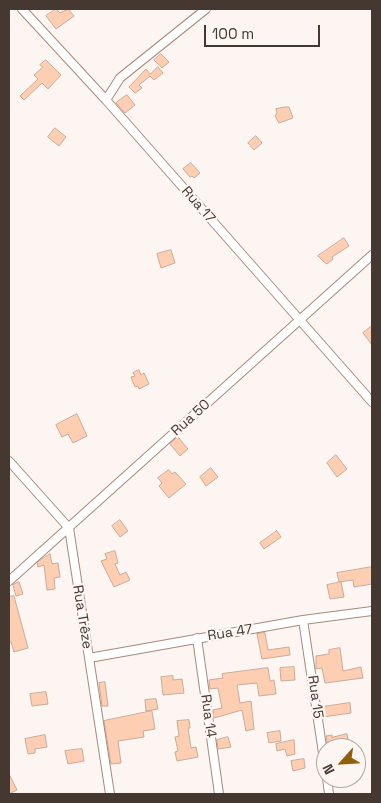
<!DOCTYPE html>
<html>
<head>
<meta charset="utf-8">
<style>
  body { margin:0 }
  #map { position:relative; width:381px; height:803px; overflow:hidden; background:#fcf5f1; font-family:"Space Grotesk",sans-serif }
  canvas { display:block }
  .frame { position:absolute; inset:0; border:10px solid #453831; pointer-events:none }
  .north { position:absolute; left:316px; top:738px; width:50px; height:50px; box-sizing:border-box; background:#fcf5f1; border:1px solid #b3a9a4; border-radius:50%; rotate:244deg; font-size:14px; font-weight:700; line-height:20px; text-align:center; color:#453831 }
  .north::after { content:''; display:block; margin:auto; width:18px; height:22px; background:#905e0c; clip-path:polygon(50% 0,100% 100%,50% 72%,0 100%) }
  .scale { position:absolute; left:204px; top:25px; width:116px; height:22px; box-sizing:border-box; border:2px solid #453831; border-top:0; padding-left:6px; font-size:15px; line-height:18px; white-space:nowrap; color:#453831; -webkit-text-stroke:4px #fcf5f1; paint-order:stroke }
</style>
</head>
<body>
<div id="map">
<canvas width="381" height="803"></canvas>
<div class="frame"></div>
<div class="north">N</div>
<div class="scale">100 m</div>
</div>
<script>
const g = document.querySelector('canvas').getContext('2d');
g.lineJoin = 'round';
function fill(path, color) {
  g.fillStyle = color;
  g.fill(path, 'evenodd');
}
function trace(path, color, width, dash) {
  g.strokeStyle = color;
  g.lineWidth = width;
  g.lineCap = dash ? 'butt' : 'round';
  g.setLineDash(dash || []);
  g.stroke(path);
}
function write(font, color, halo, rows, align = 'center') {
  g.font = font + ' "Space Grotesk",sans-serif';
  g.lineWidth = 4.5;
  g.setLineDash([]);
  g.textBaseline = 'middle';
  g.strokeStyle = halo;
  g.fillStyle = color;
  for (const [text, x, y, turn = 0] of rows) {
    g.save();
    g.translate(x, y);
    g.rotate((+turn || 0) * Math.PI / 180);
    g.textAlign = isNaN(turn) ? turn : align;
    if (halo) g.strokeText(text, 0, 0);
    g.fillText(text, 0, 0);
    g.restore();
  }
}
const building = new Path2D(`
  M56 9 60 13 68 9 74 16 56 29 46 16Z
  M161 54 169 62 162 68 154 60Z
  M46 60 61 75 48 89 42 83 24 100 20 96 38 79 34 75 43 67 40 65Z
  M158 67 163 73 154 80 150 76 139 85 142 88 135 93 129 87 146 69 150 74Z
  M127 95 135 105 125 113 116 103Z
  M285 107H289L293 118 279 123 275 116 277 113 276 109Z
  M55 128 66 137 59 146 48 137Z
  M256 136 262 143 254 150 248 143Z
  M191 163 200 173 194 178 192 176 190 177 183 169Z
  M344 238 349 246 332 257 333 259 327 264 323 261 318 256Z
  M171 250 175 263 161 268 157 254Z
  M372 326V345L363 333Z
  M139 370 141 375 144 373 149 384 139 389 138 386 135 387 131 377 135 376 133 373Z
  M77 414 87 436 73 443 68 434 62 437 56 425Z
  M178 437 188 449 180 456 170 444Z
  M336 455 347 469 337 477 327 463Z
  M211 468 218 477 206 486 200 477Z
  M169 470 172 474 175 472 186 484 169 498 159 486 162 483 158 478Z
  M120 520 128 531 120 537 112 526Z
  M277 531 281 537 264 549 260 543Z
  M115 551 118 563 115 564 120 575 126 572 130 580 114 587 101 561 107 559 105 554Z
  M50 554 52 564 58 563 60 577 54 578 55 589 47 590 44 565 38 567 37 563Z
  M372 567V584L354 587 353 580 339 582 337 573Z
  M19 582 23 594 16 596 13 585Z
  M341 582 344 597 330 599 327 585Z
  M14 596 28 648 14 652 11 642H9V597Z
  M265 633 268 650 289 647 290 655 262 659 257 634Z
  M340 648 343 671 361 667 363 678 325 683 322 668 316 669V656L329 654V650Z
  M294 667 295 680 281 681 280 668Z
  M268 668 270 681 274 680 276 694 259 696 257 683 237 685 240 703 251 701 254 729 246 731 242 710 214 718 213 710 222 708 218 688 210 689 209 680 223 678 222 674Z
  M173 676V680L182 679 184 693 163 695 161 677Z
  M105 682 108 706H102L99 683Z
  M46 692 48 704 32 706 30 694Z
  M156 699 158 709 146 711 145 700Z
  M350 703 351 713 323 717 322 707Z
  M152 711 155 729 143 731 144 737 118 741 121 763 111 764 104 721Z
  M189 720 190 728H188L191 748 196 747 198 757 177 761 175 752 178 751 175 737 179 736 177 721Z
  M280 731 281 741 269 743 267 733Z
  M347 734 349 746 328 748 326 736 332 735V737Z
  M45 735 47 747 35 749V753L28 754 25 739Z
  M228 737 231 747 218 749 217 740Z
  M294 740 295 754 287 756 285 749 277 751 276 744Z
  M82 749 84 761 68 764 65 751Z
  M304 759 305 768 293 771 291 761Z
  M9 774 17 790 9 794Z
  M333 778H352V781L333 785Z`);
const minor = new Path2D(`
  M22 9 106 100 372 402
  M106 100 120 78 206 9
  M9 461 69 528 110 794
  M9 581 372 255
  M303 620 326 773
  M197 638 219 794
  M89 658 303 620 372 611
  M327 778 329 794`);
const streetNames = [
  ["Rua 17",198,205,49],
  ["Rua 50",191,418,-42],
  ["Rua Trêze",82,617,81],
  ["Rua 47",230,633,-9],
  ["Rua 15",315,697,82],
  ["Rua 14",208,716,82]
];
fill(building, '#feceb3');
trace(building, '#c9aa98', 1);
trace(minor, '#a88a7a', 10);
trace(minor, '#fff', 8);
write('14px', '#453831', '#fcf5f1', streetNames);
</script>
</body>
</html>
